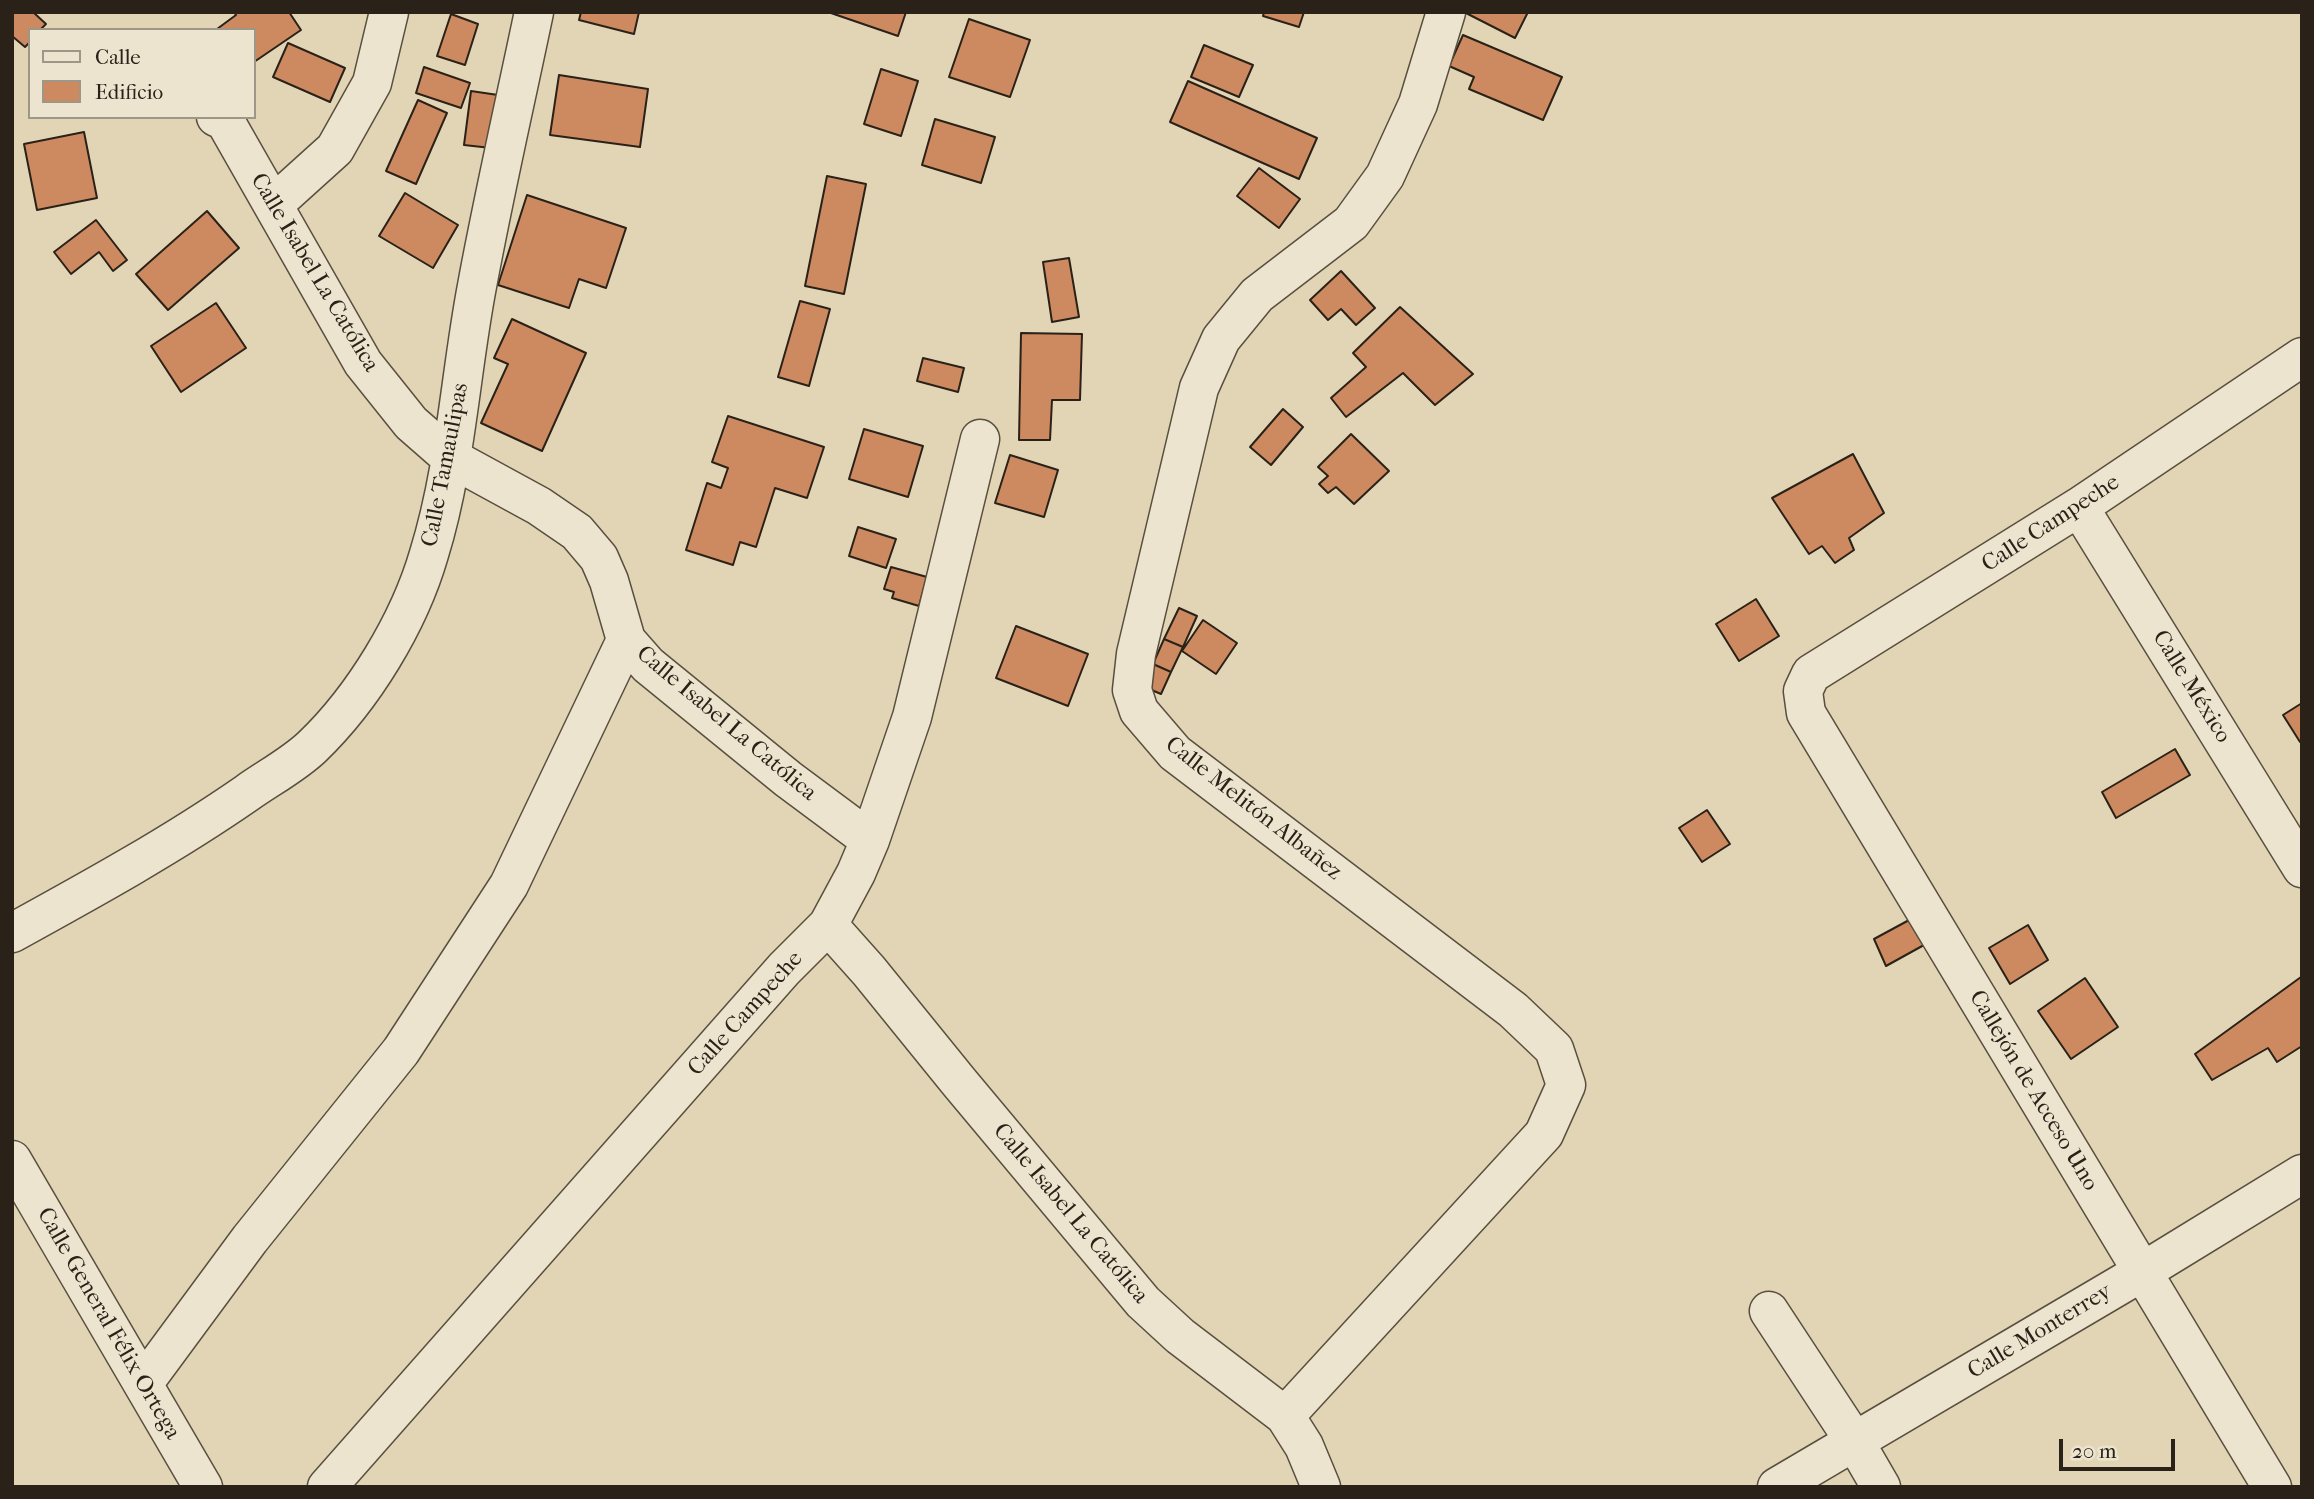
<!DOCTYPE html>
<html>
<head>
<meta charset="utf-8">
<style>
  body { margin:0 }
  #map { position:relative; width:2314px; height:1499px; overflow:hidden; background:#e2d5b5; font-family:"IM FELL French Canon",serif }
  canvas { display:block }
  .frame { position:absolute; inset:0; border:14px solid #2a2218; pointer-events:none }
  .legend { position:absolute; left:28px; top:28px; width:228px; height:91px; box-sizing:border-box; background:#ece4cf; border:2px solid #9e9686; margin:0; padding:9px 12px; list-style:none; font-size:21px; color:#2a2218 }
  .legend li { display:flex; align-items:center; gap:14px; height:35px }
  .legend b { width:35px; border:2px solid #9e9686 }
  .scale { position:absolute; left:2059px; top:1439px; width:116px; height:32px; box-sizing:border-box; border:4px solid #2a2218; border-top:0; padding-left:9px; font-size:21px; line-height:24px; white-space:nowrap; color:#2a2218; -webkit-text-stroke:5px #ece4cf; paint-order:stroke }
</style>
</head>
<body>
<div id="map">
<canvas width="2314" height="1499"></canvas>
<div class="frame"></div>
<ul class="legend">
<li><b style="height:9px;background:#ece4cf"></b>Calle</li>
<li><b style="height:19px;background:#cd8960"></b>Edificio</li>
</ul>
<div class="scale">20 m</div>
</div>
<script>
const g = document.querySelector('canvas').getContext('2d');
g.lineJoin = 'round';
function fill(path, color) {
  g.fillStyle = color;
  g.fill(path, 'evenodd');
}
function trace(path, color, width, dash) {
  g.strokeStyle = color;
  g.lineWidth = width;
  g.lineCap = dash ? 'butt' : 'round';
  g.setLineDash(dash || []);
  g.stroke(path);
}
function write(font, color, halo, rows, align = 'center') {
  g.font = font + ' "IM FELL French Canon",serif';
  g.lineWidth = 6;
  g.setLineDash([]);
  g.textBaseline = 'middle';
  g.strokeStyle = halo;
  g.fillStyle = color;
  for (const [text, x, y, turn = 0] of rows) {
    g.save();
    g.translate(x, y);
    g.rotate((+turn || 0) * Math.PI / 180);
    g.textAlign = isNaN(turn) ? turn : align;
    if (halo) g.strokeText(text, 0, 0);
    g.fillText(text, 0, 0);
    g.restore();
  }
}
const building = new Path2D(`
  M12 12H33L46 24 40 30H30V42L25 47 12 36Z
  M234 12H289L301 30 254 62V30L217 29 236 15Z
  M581 12H639L634 34 579 20Z
  M828 12H906L898 36Z
  M1264 12H1304L1299 27 1263 16Z
  M1464 12H1528L1515 38Z
  M451 14 478 24 465 65 437 56Z
  M969 19 1030 40 1010 97 949 77Z
  M1463 35 1562 77 1543 120 1469 89 1474 77 1449 66Z
  M288 43 345 68 330 102 273 77Z
  M1204 45 1253 65 1239 97 1191 77Z
  M424 67 470 83 461 108 416 93Z
  M881 69 918 81 901 136 864 124Z
  M559 75 648 89 640 147 550 135Z
  M1188 81 1317 138 1299 179 1170 122Z
  M471 91 498 95 491 148 464 145Z
  M418 100 447 113 416 184 386 171Z
  M935 119 995 137 981 183 922 165Z
  M84 132 97 198 37 210 24 144Z
  M1259 168 1300 199 1279 228 1237 196Z
  M827 176 866 184 844 294 805 286Z
  M405 193 458 225 433 268 379 236Z
  M527 195 626 228 606 288 579 279 569 308 498 285Z
  M207 211 239 248 168 310 136 274Z
  M96 220 127 260 113 271 99 252 71 274 54 252Z
  M1069 258 1079 317 1052 322 1043 262Z
  M1341 271 1375 308 1356 325 1341 309 1328 320 1310 300Z
  M800 301 830 309 809 386 778 377Z
  M216 303 246 348 181 392 151 346Z
  M1400 307 1473 374 1435 405 1403 373 1346 417 1331 398 1366 367 1353 353Z
  M512 319 586 353 542 451 481 423 508 364 494 358Z
  M1021 333 1082 334 1080 400H1052L1050 440H1019Z
  M923 358 964 368 958 392 917 381Z
  M1283 409 1303 427 1271 465 1250 447Z
  M728 416 824 447 807 498 775 488 756 547 740 542 733 565 686 550 707 483 721 488 728 468 712 462Z
  M864 429 923 446 908 497 849 479Z
  M1351 434 1389 471 1354 504 1336 487 1328 493 1319 484 1328 476 1318 467Z
  M1853 454 1884 513 1849 538 1854 550 1835 563 1822 546 1809 554 1772 498Z
  M1010 455 1058 470 1044 517 995 503Z
  M858 527 896 539 886 568 849 556Z
  M891 567 927 577 919 606 892 598 894 592 884 589Z
  M1756 599 1779 636 1739 661 1716 624Z
  M1179 608 1197 616 1183 647 1164 639Z
  M1203 620 1237 643 1216 674 1182 651Z
  M1016 626 1088 654 1068 706 996 678Z
  M1164 639 1183 647 1171 672 1153 664Z
  M1153 664 1171 672 1161 694 1142 686Z
  M2302 703V742H2300L2283 715Z
  M2175 749 2190 775 2116 818 2102 792Z
  M1707 810 1730 844 1702 862 1679 828Z
  M1911 919 1924 945 1886 966 1874 939Z
  M2028 925 2048 960 2010 984 1989 948Z
  M2301 977 2302 1046 2277 1062 2268 1048 2212 1080 2195 1054Z
  M2085 978 2118 1027 2071 1059 2038 1011Z`);
const minor = new Path2D(`
  M216 117 225 121 363 363 411 423 451 458 539 506 577 532 599 558 609 581 626 640 648 665 788 779 870 840
  M273 205 335 149 372 83 389 12
  M2079 507 2302 868
  M828 925 869 971 959 1082 1143 1302 1180 1336 1285 1416 1304 1446 1321 1487
  M12 933C92 889 172 845 247 793 268 778 293 765 312 747 363 698 409 623 429 554 456 467 460 375 477 286 494 194 515 103 534 12
  M12 1160 203 1487
  M1769 1311 1855 1442 1881 1487
  M143 1384 250 1239 401 1051 509 885 626 640
  M1285 1416 1544 1134 1566 1085 1554 1049 1513 1010 1175 753 1139 711 1132 690 1136 654 1199 388 1221 339 1257 295 1351 223 1385 176 1418 104 1446 12
  M327 1487 784 969 828 925 856 873 870 840 912 717 980 439
  M1777 1487 2142 1272 2302 1174
  M2272 1487 1806 713 1803 691 1811 674 2079 507 2302 357`);
const streetNames = [
  ["Calle Isabel La Católica",314,273,59],
  ["Calle Tamaulipas",446,465,-79],
  ["Calle Campeche",2051,524,-33],
  ["Calle México",2191,687,58],
  ["Calle Isabel La Católica",726,724,40],
  ["Calle Melitón Albañez",1253,809,38],
  ["Calle Campeche",746,1014,-48],
  ["Callejón de Acceso Uno",2033,1091,59],
  ["Calle Isabel La Católica",1070,1214,50],
  ["Calle General Félix Ortega",108,1324,60],
  ["Calle Monterrey",2040,1332,-31]
];
fill(building, '#cd8960');
trace(building, '#2a2218', 2);
trace(minor, '#584f3f', 41);
trace(minor, '#ece4cf', 38);
write('23px', '#2a2218', '#ece4cf', streetNames);
</script>
</body>
</html>
